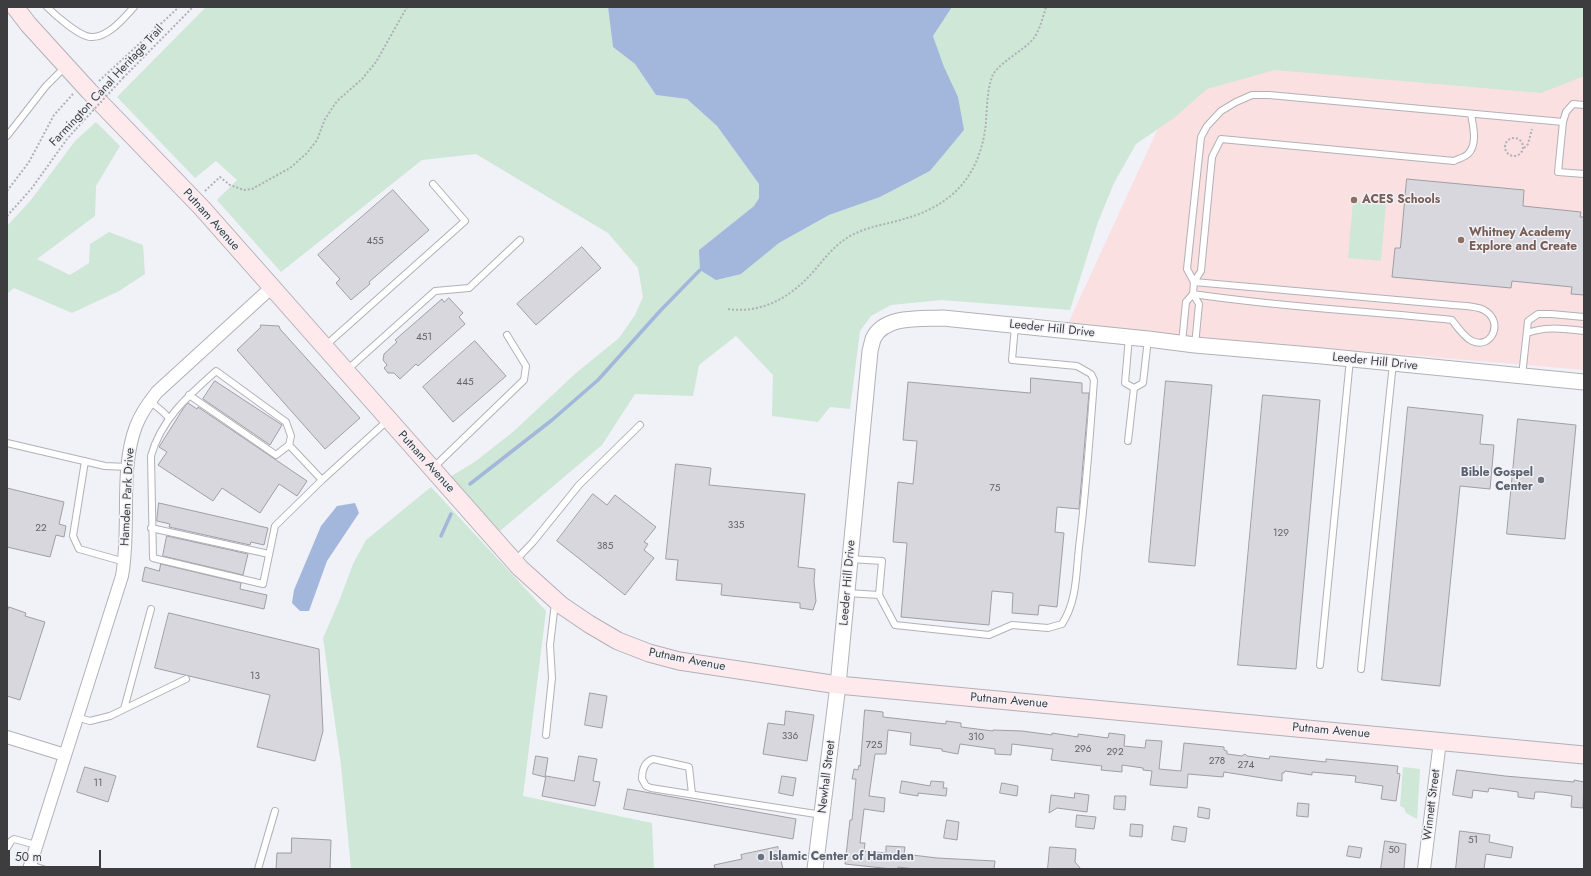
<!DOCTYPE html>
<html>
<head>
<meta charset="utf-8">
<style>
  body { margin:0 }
  #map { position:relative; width:1591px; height:876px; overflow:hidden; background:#f1f1f8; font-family:Jost,sans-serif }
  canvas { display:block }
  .frame { position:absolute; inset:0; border:8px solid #3d3c3f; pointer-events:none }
  .scale { position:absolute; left:8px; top:850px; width:93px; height:18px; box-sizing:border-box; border:2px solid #3d3c3f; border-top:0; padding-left:5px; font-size:12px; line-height:14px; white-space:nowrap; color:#3d3c3f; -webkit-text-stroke:3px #f1f1f8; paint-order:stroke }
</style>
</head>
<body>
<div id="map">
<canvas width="1591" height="876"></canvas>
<div class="frame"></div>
<div class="scale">50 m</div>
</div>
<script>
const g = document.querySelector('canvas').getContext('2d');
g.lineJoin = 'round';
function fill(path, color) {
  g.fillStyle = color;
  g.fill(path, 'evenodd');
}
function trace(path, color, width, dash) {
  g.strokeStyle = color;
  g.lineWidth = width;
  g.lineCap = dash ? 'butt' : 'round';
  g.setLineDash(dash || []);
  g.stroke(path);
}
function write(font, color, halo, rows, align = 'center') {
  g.font = font + ' Jost,sans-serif';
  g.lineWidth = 3;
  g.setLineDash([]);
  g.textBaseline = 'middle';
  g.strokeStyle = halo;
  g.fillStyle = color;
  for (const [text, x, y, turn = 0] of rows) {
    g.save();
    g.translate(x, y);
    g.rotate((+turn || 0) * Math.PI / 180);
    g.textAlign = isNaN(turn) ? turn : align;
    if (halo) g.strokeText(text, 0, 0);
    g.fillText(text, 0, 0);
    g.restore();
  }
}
const education = new Path2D(`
  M1195 48 1584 70V370L1067 326Z`);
const green = new Path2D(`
  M206 7H608L613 47 635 64 656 95 687 99 717 126 759 184V198L754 206 699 250 741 274 779 243 829 215 880 197 930 171 964 130 933 36 952 7H1584V76L1541 93 1275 70 1207 89 1174 118 1136 144 1114 183 1098 222 1070 310 941 300 891 305 871 316 860 331 850 409 830 407 818 422 772 416 773 375 736 336 699 365 693 396 635 394 602 445 500 531 450 477 476 461 514 431 576 373 619 338 635 315 643 297 638 268 608 233 476 154 422 160 281 272 217 200 237 180 216 161 195 178 117 97Z
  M96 122 120 146 96 186 95 216 37 259 70 275 89 263 90 244 109 232 143 245 145 274 119 291 72 313 14 288 7 294V226L31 200 75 141Z
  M1353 201 1386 204 1381 261 1348 258Z
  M431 487 546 611 523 796 652 823 654 869H351L341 765 323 638 340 599 353 564 366 540Z
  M1403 767 1420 769 1417 819 1406 813 1404 808 1400 806Z`);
const water = new Path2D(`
  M608 7H952L933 36 944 67 958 97 964 130 930 171 880 197 829 215 779 243 741 274 716 280 700 270 699 250 754 206 759 198V184L717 126 687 99 656 95 635 64 613 47Z
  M355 503 359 513 327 561 309 611H300L292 603 294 590 321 526 337 506Z`);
const stream = new Path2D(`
  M470 484 552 420 598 380 660 311 700 270
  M441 536 451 514`);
const building = new Path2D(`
  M1407 179 1524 190 1523 206 1581 212 1580 217H1584V295L1571 294 1572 287 1512 281 1511 288 1392 277 1395 248H1400Z
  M393 190 429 230 369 282 370 284 351 300 336 283 340 279 318 255Z
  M582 247 601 268 536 325 517 304Z
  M449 298 463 313 459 317 465 324 418 366 416 364 400 379 394 373H388L384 368 387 365 383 360 384 354 397 342 395 340 442 299 444 302Z
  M261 325 279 326 280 329 360 418 325 449 237 350 260 328Z
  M475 341 506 376 453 422 423 387Z
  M1031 378 1082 383V393H1089L1079 509 1057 507 1055 532 1064 533 1057 607 1039 605 1038 615 1012 613 1013 593 992 591 989 625 901 617 907 543 893 542 898 482 913 484 917 441 903 440 908 382 1030 393Z
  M215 381 282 425 270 445 203 399Z
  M1166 381 1212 385 1195 566 1149 562Z
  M1263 395 1320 400 1296 669 1238 665Z
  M188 403 197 409 198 407 307 481 297 496 279 484 260 513 222 488 213 501 158 465 167 452 159 447 183 409Z
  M1408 407 1483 415 1480 444 1494 445 1490 489 1460 486 1440 686 1382 680Z
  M1518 419 1576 425 1565 539 1507 534Z
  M676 464 711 468 709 485 805 494 798 567 815 569 814 581 816 601 813 610 800 608V603L721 595 722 584 676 580 678 560 666 559Z
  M7 488 64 502 59 524 66 526 64 537 56 535 50 557 7 547Z
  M593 494 607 505 615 495 656 527 644 542 648 544 644 550 654 558 625 595 557 541Z
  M159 503 268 528 264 545 251 542 250 545 169 527 170 524 157 521Z
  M167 536 248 554 243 575 163 556Z
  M161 564 241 583 240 589 267 595 264 609 142 581 145 567 159 571Z
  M9 607 26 613 25 616 45 622 20 700 7 696V613Z
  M169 613 319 649 323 731 315 761 257 747 270 695 155 668Z
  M590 693 607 696 602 728 585 725Z
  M865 710 883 712V717L946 724V721L961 723V727L993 731V730L1022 731 1052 735V733L1078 737V734L1108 738 1109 733 1125 735 1124 746 1145 748 1146 740 1162 741 1159 769 1181 771 1184 743 1224 747V750L1227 751V754L1242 756 1245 754 1247 756 1269 759 1270 756 1326 762V759L1398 766 1397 773 1400 774 1396 801 1381 799 1383 786 1355 782 1356 776 1312 772V775L1285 771 1284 773H1282V781L1224 772 1223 777 1188 774 1187 788 1150 785 1152 771 1143 770V768L1122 765V772L1101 770 1102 766 1051 760 1053 749 1012 744 1011 755 995 754V749L960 744 958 754 942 751V749L910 745 911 733 888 730 886 754H875L869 796 885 798 884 812 864 809 860 843H865L864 851 886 853V846L905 847 904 854 937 858 995 861 994 869H915L898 867V869H892L845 864 850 820H852L856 779H852L854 769 858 770 859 765 860 766Z
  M786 711 814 715 807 761 763 754 768 723 784 725Z
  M536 756 548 758 545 777 533 774Z
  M579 756 597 759 593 781 600 782 595 806 542 796 546 776 574 781Z
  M85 767 116 776 108 802 77 792Z
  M1457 770 1505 776 1574 782V780L1584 782 1583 808 1571 807 1572 796 1542 792H1535L1534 799 1518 797V792L1489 788 1488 792 1473 790 1472 798 1453 795Z
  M782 776 796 778 793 796 779 793Z
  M902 781 930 786 931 781 944 782 943 788H947L946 796 918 793V796L900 793Z
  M1002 783 1018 786 1017 796 1000 793Z
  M628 789 796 819 793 839 624 809Z
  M1075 793 1089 795 1087 812 1057 808 1049 813 1051 795 1074 798Z
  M1115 796H1126L1125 810 1114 809Z
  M1298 803 1309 804 1308 817 1297 816Z
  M1199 807 1210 809 1209 819 1198 817Z
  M1077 815 1096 817 1094 829 1076 827Z
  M947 820 959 822 957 840 944 838Z
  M1131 824 1143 825 1142 837 1130 836Z
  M1174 826 1187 828 1185 842 1172 840Z
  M1460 831 1490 835 1489 842 1513 847 1511 858 1486 854 1484 869H1456Z
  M292 838 331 840 330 869H276L277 853H291Z
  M1385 841 1406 844 1404 869H1381Z
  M1349 846 1362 848 1360 858 1347 856Z
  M778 847 783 869H715L714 865 742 859 741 855Z
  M1050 847 1076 849 1075 862 1081 869H1048Z`);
const path = new Path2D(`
  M123 78 193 7
  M99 81 179 7
  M1505 147a9 9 0 1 1 18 0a9 9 0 1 1-18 0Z
  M1524 148 1528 144 1532 129
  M7 191 29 162 54 115 73 94
  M205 191 220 177 230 185 244 190 252 189 290 168 307 153 317 140 325 119 337 101 362 79 376 62 407 7
  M7 216 32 188 67 139 76 129
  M728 309C762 314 791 297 813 272 825 258 835 244 852 235 869 226 889 224 907 218 926 213 946 202 959 188 976 170 984 145 986 122 987 107 987 91 992 77 996 64 1025 50 1034 38 1040 29 1043 17 1046 7`);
const service = new Path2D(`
  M47 7C55 15 80 37 91 37 108 38 124 18 134 7
  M1471 114C1473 126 1478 144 1468 154 1465 157 1458 159 1454 161L1221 139 1212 157 1201 271 1194 282 1187 269 1201 137 1207 126 1221 111 1236 102 1252 95H1269L1563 122 1566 112 1573 104 1584 105
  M1563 122 1558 172 1584 174
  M7 136 46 86 65 67
  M1194 282 1453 305C1462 306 1477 306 1484 310 1505 322 1491 350 1472 341 1464 337 1457 327 1452 320 1366 311 1279 307 1193 294Z
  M1527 333C1546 326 1564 329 1584 331
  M1129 337 1125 383 1134 388
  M1182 343 1186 302 1193 294 1199 304 1195 345
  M325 346 465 221 433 184
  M347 370 435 291 469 288 520 240
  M1522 376 1528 321 1538 314H1551L1584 317
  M1134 388 1143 383 1148 339
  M189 395 276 455 289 445 291 436 286 422 216 371C189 395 161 419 151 456L153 558 263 584 275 526 322 480 387 421
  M150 401 163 412 169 418
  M1128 441 1134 388
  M7 443 105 466 128 467
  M289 445 322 480
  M85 461 73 536 79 549 125 562
  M433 468 524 380 526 366 507 335
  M151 528 269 554
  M850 559 882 561 879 595 895 625 989 635 1012 625 1048 628 1062 624C1077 601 1076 574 1079 547 1086 492 1090 436 1094 380L1091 374 1077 366 1012 360 1015 326
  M516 560 533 542 579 485 640 425
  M847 593 879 595
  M1320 665 1350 359
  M1361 669 1393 363
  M124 709 151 609
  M76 717 90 721 110 716 186 679
  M546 735 552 678 550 645 555 603
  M692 794 689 767 653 759C644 762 642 770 642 779L646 786 651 788 822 815
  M7 848 11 841 14 839 36 845
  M30 865 43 869
  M258 869 275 811`);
const minor = new Path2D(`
  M7 737 65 755
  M29 869 122 576C131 527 119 471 136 426 141 413 149 402 157 392L272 287
  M1424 869 1440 741`);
const tertiary = new Path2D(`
  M815 869 838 685 870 351C871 347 872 343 873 339 884 315 921 319 943 318L1148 339 1195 345 1322 356 1584 382`);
const secondary = new Path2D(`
  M15 7 28 24 89 91 202 208 520 568 561 605 589 624 618 641 649 653 679 661 838 685 1584 755`);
const pathBridge = new Path2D(`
  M76 129 123 78`);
const markers = [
  [1354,200,4,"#8d6e63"],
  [1461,240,4,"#8d6e63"],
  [1541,480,4,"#6b7280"],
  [761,857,4,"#6b7280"]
];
const numberNames = [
  ["455",375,242],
  ["451",424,338],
  ["445",465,383],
  ["75",995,489],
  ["335",736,526],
  ["22",41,529],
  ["129",1281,534],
  ["385",605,547],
  ["13",255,677],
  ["336",790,737],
  ["310",976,738],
  ["725",874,746],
  ["296",1083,750],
  ["292",1115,753],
  ["278",1217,762],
  ["274",1246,766],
  ["11",98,784],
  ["51",1473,841],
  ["50",1394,851]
];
const streetNames = [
  ["Farmington Canal Heritage Trail",107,86,-47],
  ["Putnam Avenue",211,220,48],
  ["Leeder Hill Drive",1052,329,6],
  ["Leeder Hill Drive",1375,362,6],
  ["Putnam Avenue",426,462,48],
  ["Hamden Park Drive",128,497,-87],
  ["Leeder Hill Drive",848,583,-85],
  ["Putnam Avenue",687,660,11],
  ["Putnam Avenue",1009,701,5],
  ["Putnam Avenue",1331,731,5],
  ["Newhall Street",827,777,-83],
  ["Winnett Street",1432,805,-83]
];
const educationNames = [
  ["ACES Schools",1362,200],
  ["Whitney Academy",1469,233],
  ["Explore and Create",1469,247]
];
const worshipNames = [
  ["Bible Gospel",1533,473],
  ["Center",1533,487],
  ["Islamic Center of Hamden",769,857,"left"]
];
fill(education, '#fbe0e2');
fill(green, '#cee7d6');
fill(water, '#a2b7db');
trace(stream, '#a2b7db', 3.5);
fill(building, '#d8d7de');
trace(building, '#9f9ea4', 1);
trace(service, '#b1b1b7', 8);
trace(minor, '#b1b1b7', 14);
trace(tertiary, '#b1b1b7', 17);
trace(secondary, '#b1b1b7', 19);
trace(path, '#b0b0b5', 2, [2, 2]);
trace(service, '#fff', 6);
trace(minor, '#fff', 12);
trace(tertiary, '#fff', 15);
trace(secondary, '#fee9ec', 17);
trace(pathBridge, '#b0b0b5', 2, [2, 2]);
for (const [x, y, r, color] of markers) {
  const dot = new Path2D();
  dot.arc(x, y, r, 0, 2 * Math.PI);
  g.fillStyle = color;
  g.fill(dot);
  trace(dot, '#f1f1f8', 1.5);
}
write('10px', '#646367', null, numberNames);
write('12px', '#3d3c3f', '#f1f1f8', streetNames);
write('bold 12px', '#785e54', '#f1f1f8', educationNames, 'left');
write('bold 12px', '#5b616d', '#f1f1f8', worshipNames, 'right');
</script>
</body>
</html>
